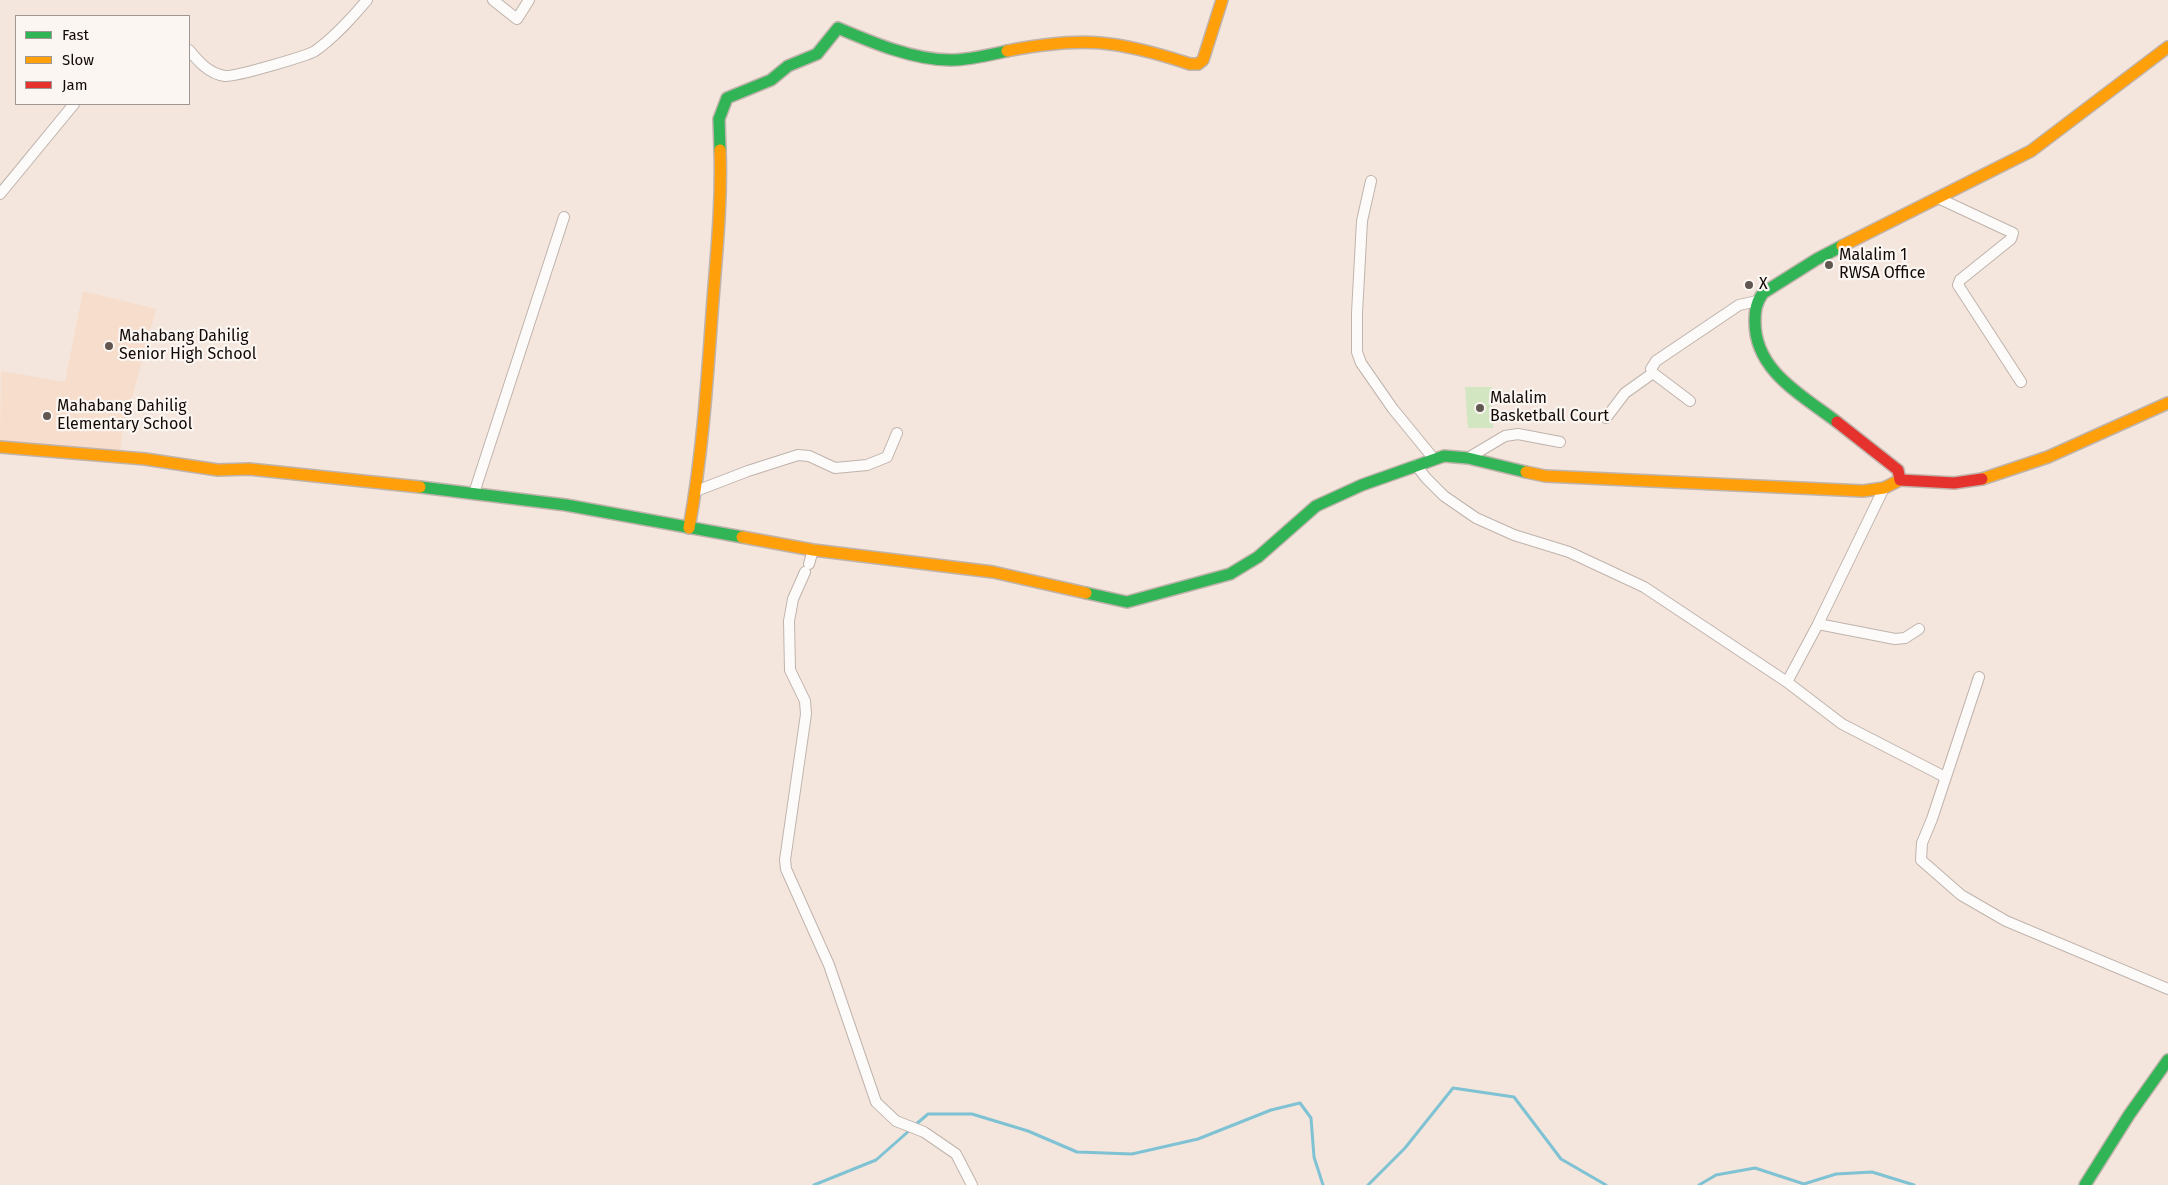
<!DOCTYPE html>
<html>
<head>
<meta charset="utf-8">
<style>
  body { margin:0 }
  #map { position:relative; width:2168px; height:1185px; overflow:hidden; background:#f4e6dc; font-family:"Fira Sans",sans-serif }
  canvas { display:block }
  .legend { position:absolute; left:15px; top:15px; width:175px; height:90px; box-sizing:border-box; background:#fbf6f2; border:1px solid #9e9793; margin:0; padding:6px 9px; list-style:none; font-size:15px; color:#120905 }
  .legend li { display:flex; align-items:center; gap:10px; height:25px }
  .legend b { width:25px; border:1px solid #9e9793 }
</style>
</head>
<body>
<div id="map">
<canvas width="2168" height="1185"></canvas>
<ul class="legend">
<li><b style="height:6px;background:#30b455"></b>Fast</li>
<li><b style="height:6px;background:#ff9f0a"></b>Slow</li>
<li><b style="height:6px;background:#e5322d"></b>Jam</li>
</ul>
</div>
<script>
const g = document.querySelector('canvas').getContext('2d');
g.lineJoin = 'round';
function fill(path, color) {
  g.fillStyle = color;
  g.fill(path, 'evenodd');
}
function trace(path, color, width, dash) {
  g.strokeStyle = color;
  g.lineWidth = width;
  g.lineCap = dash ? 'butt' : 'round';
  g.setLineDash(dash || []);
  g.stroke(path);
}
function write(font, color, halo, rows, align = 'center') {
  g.font = font + ' "Fira Sans",sans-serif';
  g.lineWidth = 4.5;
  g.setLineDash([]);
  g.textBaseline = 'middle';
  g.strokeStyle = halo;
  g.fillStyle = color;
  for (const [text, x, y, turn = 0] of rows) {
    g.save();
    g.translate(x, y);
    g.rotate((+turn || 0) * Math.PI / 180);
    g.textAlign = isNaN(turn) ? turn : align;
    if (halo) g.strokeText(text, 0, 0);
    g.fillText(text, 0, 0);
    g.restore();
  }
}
const built = new Path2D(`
  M83 291 156 309 122 435 120 454 0 444 1 371 65 382Z`);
const green = new Path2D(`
  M1465 387H1492L1493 428H1468Z`);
const stream = new Path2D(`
  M914 1126 928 1114H972L1028 1131 1077 1152 1132 1154 1198 1139 1271 1110 1300 1103 1311 1118 1314 1157 1323 1185
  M814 1185 876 1160 910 1130
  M1368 1185 1405 1148 1453 1088 1514 1097 1561 1159 1606 1185
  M1699 1185 1716 1175 1755 1168 1804 1184 1836 1174 1872 1172 1914 1185`);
const street = new Path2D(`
  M493 0 517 19 529 0
  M189 50C198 61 209 74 225 76 235 77 307 56 315 51 335 37 351 19 367 0
  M1371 181 1362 221 1357 313V352L1361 363 1393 409 1434 459
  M0 194 74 104
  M1938 198 2013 233 2011 239 1960 280 1958 285 2021 382
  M1690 401 1653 373 1651 369 1656 361 1739 305 1757 301
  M1606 418 1625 393 1653 373
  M1468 458 1505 436 1518 434 1560 442
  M1416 465 1426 478 1444 496 1476 518 1514 535 1569 552 1644 587 1787 682 1842 724 1945 777
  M696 491 748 471 798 455 809 456 835 468 867 465 887 457 897 433
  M474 493 564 217
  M809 564 813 550
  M805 572 793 599 789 621 790 670 805 701 806 714 785 860 786 869 829 965 876 1102 896 1121 924 1132 956 1154 972 1185
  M1818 624 1895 639 1905 638 1919 629
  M1979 677 1932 819 1922 843 1921 860 1961 895 2006 921 2168 989
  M1787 682 1818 624 1884 488`);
const fast = new Path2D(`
  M720 150 719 119 727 98 771 80 788 66 817 54 838 28C871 42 913 60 950 60 969 60 989 55 1007 51
  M1837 422C1802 395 1755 371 1755 322 1755 310 1756 303 1763 293L1817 259 1842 246
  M420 487 566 505 742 537
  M1086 593 1127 602 1230 574 1258 557 1316 506 1362 485 1444 456 1468 458 1526 472
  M2085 1185 2129 1115 2168 1060`);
const slow = new Path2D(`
  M1007 51C1083 36 1117 40 1190 64H1198L1203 60 1222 0
  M1842 246 2031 151 2168 47
  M0 447 145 459 218 470 249 469 420 487
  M1526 472 1545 476 1863 491 1884 488 1900 480
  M1982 479 2048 457 2168 403
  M689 528C702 457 707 385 712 313 716 258 722 204 720 150
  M742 537 813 550 993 572 1086 593`);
const jam = new Path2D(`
  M1837 422 1898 470 1900 480 1954 483 1982 479`);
const markers = [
  [1829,265,5,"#615650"],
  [1749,285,5,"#615650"],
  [109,346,5,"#615650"],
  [1480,408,5,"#615650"],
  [47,416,5,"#615650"]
];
const poiNames = [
  ["Malalim 1",1839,256],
  ["RWSA Office",1839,274],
  ["X",1759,285],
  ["Mahabang Dahilig",119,337],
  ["Senior High School",119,355],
  ["Malalim",1490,399],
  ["Basketball Court",1490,417],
  ["Mahabang Dahilig",57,407],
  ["Elementary School",57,425]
];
fill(built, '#f6ddcc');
fill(green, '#d2e6c2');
trace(stream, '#7ec2d3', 3);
trace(street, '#bfb3ac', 12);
trace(fast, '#bfb3ac', 14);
trace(slow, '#bfb3ac', 14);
trace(jam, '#bfb3ac', 14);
trace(street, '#fdfbfa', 10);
trace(fast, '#30b455', 11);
trace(slow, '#ff9f0a', 11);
trace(jam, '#e5322d', 11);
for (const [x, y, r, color] of markers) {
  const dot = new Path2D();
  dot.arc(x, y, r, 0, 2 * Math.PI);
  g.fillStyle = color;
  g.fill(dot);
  trace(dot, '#fbf6f2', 2);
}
write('16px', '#120905', '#fbf6f2', poiNames, 'left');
</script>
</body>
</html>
